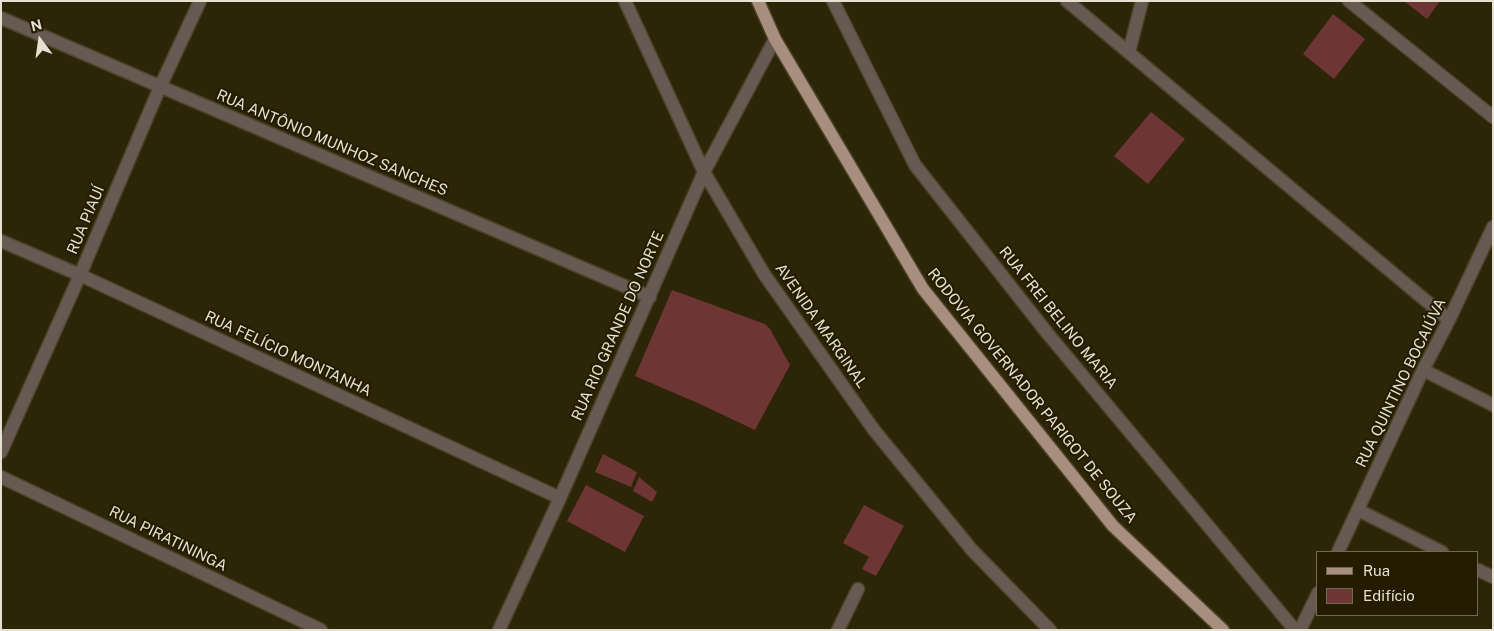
<!DOCTYPE html>
<html>
<head>
<meta charset="utf-8">
<style>
  body { margin:0 }
  #map { position:relative; width:1494px; height:631px; overflow:hidden; background:#2d2507; font-family:"Public Sans",sans-serif }
  canvas { display:block }
  .frame { position:absolute; inset:0; border:2px solid #e5e0cf; pointer-events:none }
  .legend { position:absolute; left:1316px; top:551px; width:162px; height:65px; box-sizing:border-box; background:#241b00; border:1px solid #716a53; margin:0; padding:6px 9px; list-style:none; font-size:15px; color:#e5e0cf }
  .legend li { display:flex; align-items:center; gap:10px; height:25px }
  .legend b { width:25px; border:1px solid #716a53 }
  .north { position:absolute; left:15px; top:15px; width:50px; height:50px; -webkit-text-stroke:4px #241b00; paint-order:stroke; rotate:346deg; font-size:14px; font-weight:700; line-height:20px; text-align:center; color:#e5e0cf }
  .north::after { content:''; display:block; margin:auto; width:18px; height:22px; background:#e5e0cf; clip-path:polygon(50% 0,100% 100%,50% 72%,0 100%) }
</style>
</head>
<body>
<div id="map">
<canvas width="1494" height="631"></canvas>
<div class="frame"></div>
<ul class="legend">
<li><b style="height:6px;background:#a88e7e"></b>Rua</li>
<li><b style="height:14px;background:#6e3535"></b>Edifício</li>
</ul>
<div class="north">N</div>
</div>
<script>
const g = document.querySelector('canvas').getContext('2d');
g.lineJoin = 'round';
function fill(path, color) {
  g.fillStyle = color;
  g.fill(path, 'evenodd');
}
function trace(path, color, width, dash) {
  g.strokeStyle = color;
  g.lineWidth = width;
  g.lineCap = dash ? 'butt' : 'round';
  g.setLineDash(dash || []);
  g.stroke(path);
}
function write(font, color, halo, rows, align = 'center') {
  g.font = font + ' "Public Sans",sans-serif';
  g.lineWidth = 4;
  g.setLineDash([]);
  g.textBaseline = 'middle';
  g.strokeStyle = halo;
  g.fillStyle = color;
  for (const [text, x, y, turn = 0] of rows) {
    g.save();
    g.translate(x, y);
    g.rotate((+turn || 0) * Math.PI / 180);
    g.textAlign = isNaN(turn) ? turn : align;
    if (halo) g.strokeText(text, 0, 0);
    g.fillText(text, 0, 0);
    g.restore();
  }
}
const building = new Path2D(`
  M1404 1H1440L1427 19Z
  M1333 14 1365 39 1334 79 1303 54Z
  M1151 112 1185 139 1148 184 1114 156Z
  M672 290 765 324 770 329 790 365 755 430 700 404 635 376Z
  M603 454 637 472 631 487 595 472Z
  M639 477 657 492 652 502 633 491Z
  M586 485 644 516 625 552 567 521Z
  M864 505 904 526 876 576 862 569 869 557 843 543Z`);
const minor = new Path2D(`
  M625 1 704 172 764 274 874 430 972 550 1050 630
  M833 1 915 165 1048 334 1295 630
  M1067 1 1449 320
  M1349 1 1493 117
  M1 18 650 297
  M1129 52 1142 1
  M1 241 80 275 560 498
  M1423 370 1493 405
  M1 452 80 275 160 87 200 1
  M1 477 321 630
  M1358 510 1442 552
  M1338 552 1423 370 1449 320 1493 227
  M1478 570 1493 577
  M499 630 560 498 704 172 775 39
  M838 630 858 589
  M1300 630 1318 593`);
const major = new Path2D(`
  M758 1 775 39 923 289 1113 526 1223 630`);
const streetNames = [
  ["RUA ANTÔNIO MUNHOZ SANCHES",332,143,23],
  ["RUA PIAUÍ",86,220,-67],
  ["RUA FREI BELINO MARIA",1058,318,51],
  ["RUA RIO GRANDE DO NORTE",618,326,-66],
  ["AVENIDA MARGINAL",821,326,55],
  ["RUA FELÍCIO MONTANHA",288,354,25],
  ["RUA QUINTINO BOCAIÚVA",1401,383,-64],
  ["RODOVIA GOVERNADOR PARIGOT DE SOUZA",1032,396,51],
  ["RUA PIRATININGA",168,539,26]
];
fill(building, '#6e3535');
trace(minor, '#4a4327', 15);
trace(major, '#4a4327', 15);
trace(minor, '#675a52', 12);
trace(major, '#a88e7e', 12);
write('15px', '#e5e0cf', '#241b00', streetNames);
</script>
</body>
</html>
